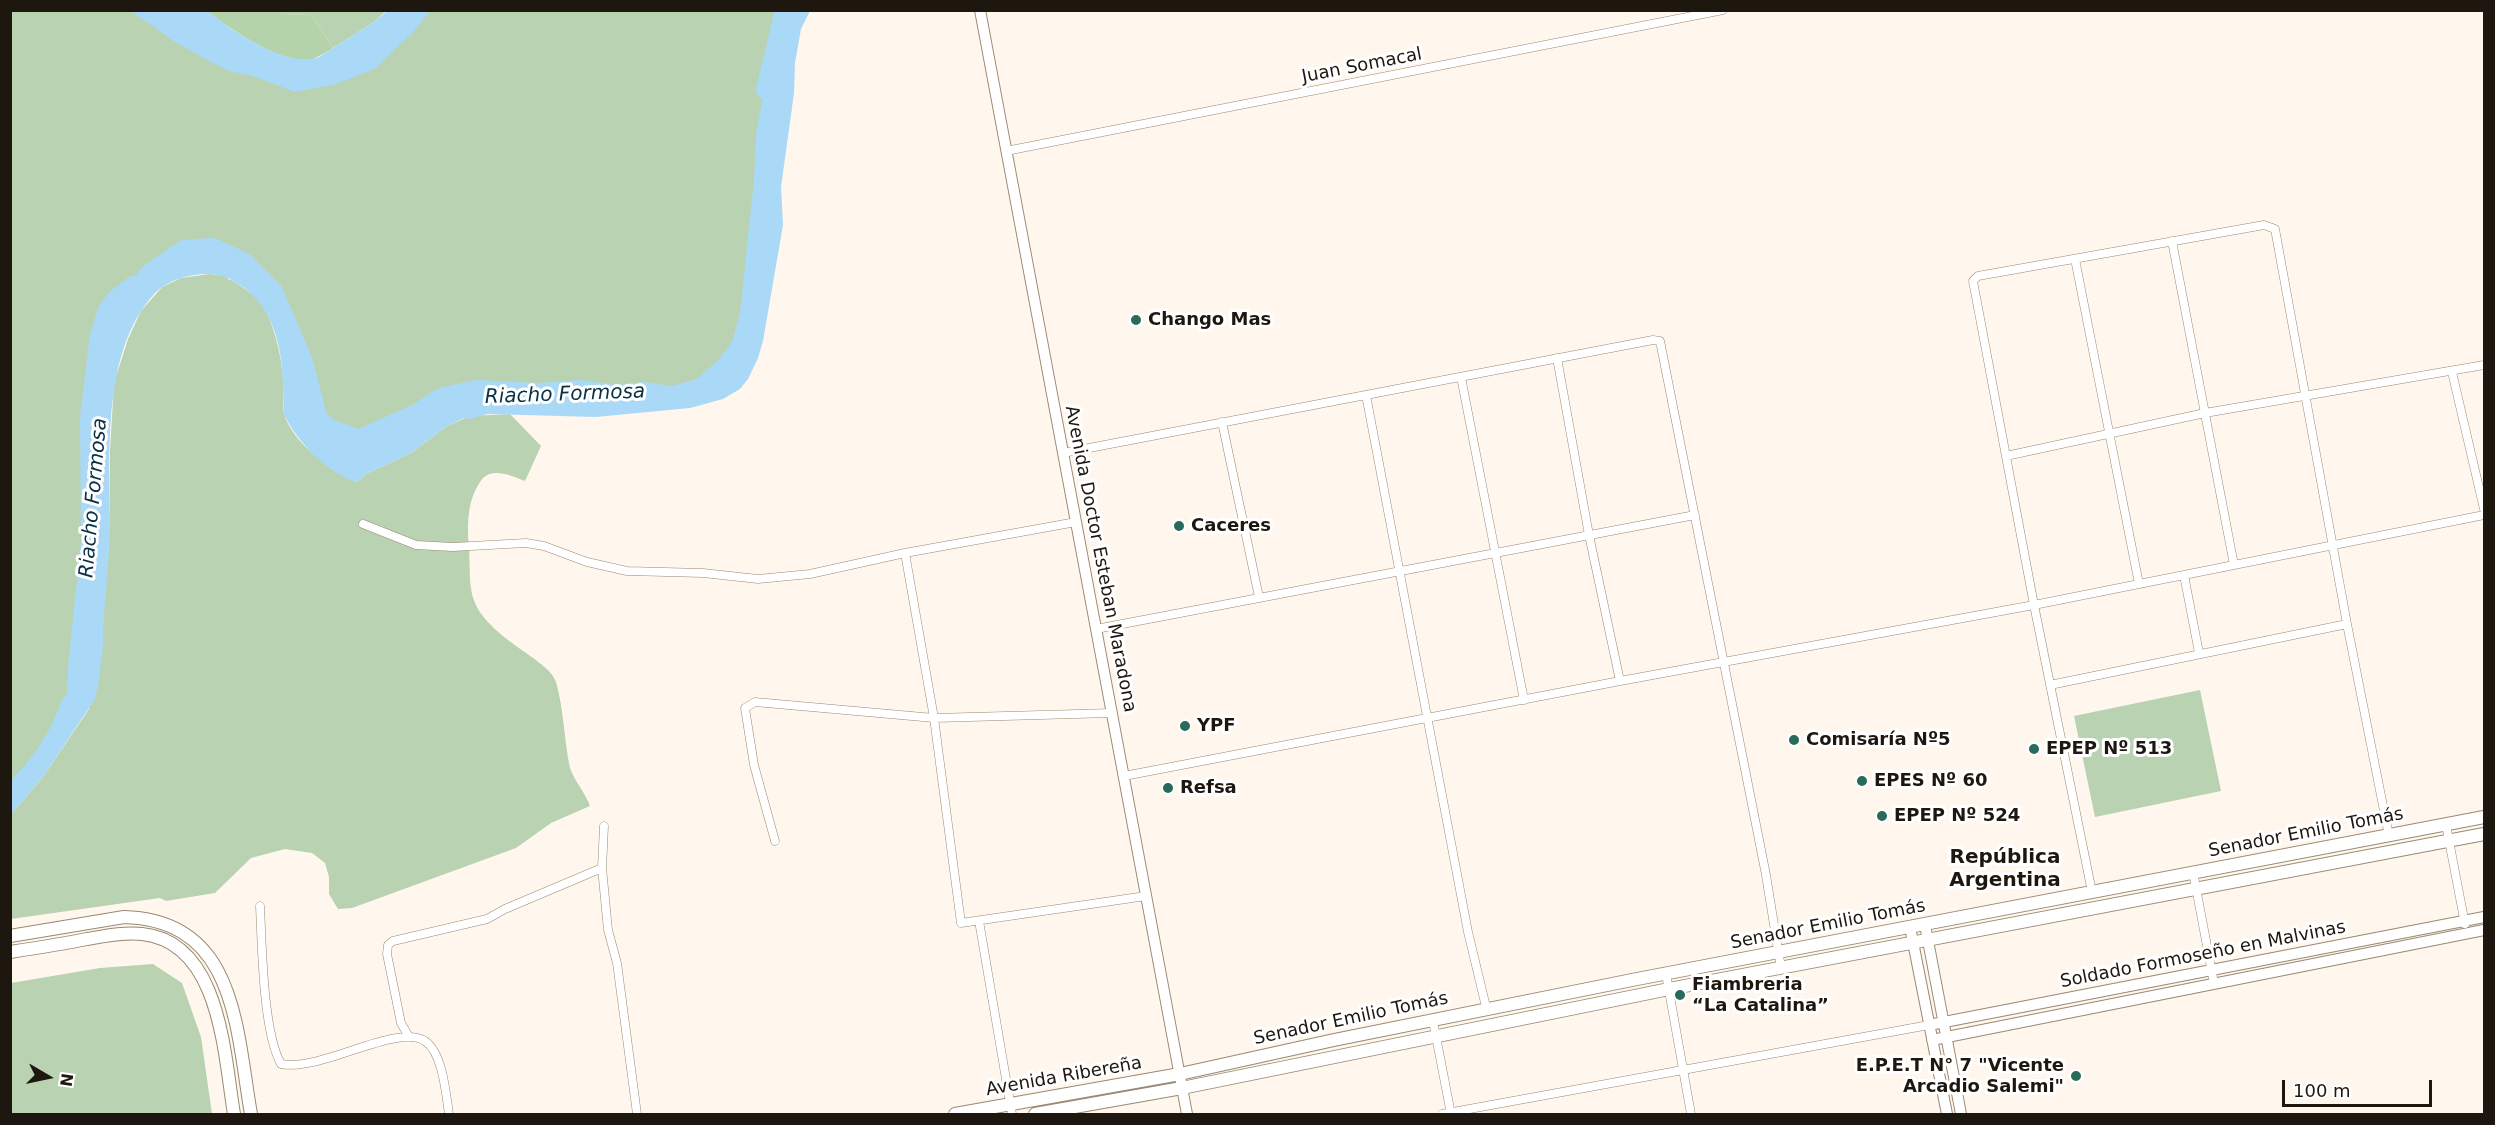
<!DOCTYPE html>
<html>
<head>
<meta charset="utf-8">
<style>
  body { margin:0 }
  #map { position:relative; width:2495px; height:1125px; overflow:hidden; background:#fff7ed; font-family:"DejaVu Sans",sans-serif }
  canvas { display:block }
  .frame { position:absolute; inset:0; border:12px solid #1e170f; pointer-events:none }
  .north { position:absolute; left:18px; top:1047px; width:60px; height:60px; -webkit-text-stroke:4px #fff; paint-order:stroke; rotate:99deg; font-size:16px; font-weight:700; line-height:24px; text-align:center; color:#1e170f }
  .north::after { content:''; display:block; margin:auto; width:21px; height:27px; background:#1e170f; clip-path:polygon(50% 0,100% 100%,50% 72%,0 100%) }
  .scale { position:absolute; left:2282px; top:1080px; width:150px; height:27px; box-sizing:border-box; border:3px solid #1e170f; border-top:0; padding-left:8px; font-size:18px; line-height:21px; white-space:nowrap; color:#1e170f; -webkit-text-stroke:4px #fff; paint-order:stroke }
</style>
</head>
<body>
<div id="map">
<canvas width="2495" height="1125"></canvas>
<div class="frame"></div>
<div class="north">N</div>
<div class="scale">100 m</div>
</div>
<script>
const g = document.querySelector('canvas').getContext('2d');
g.lineJoin = 'round';
function fill(path, color) {
  g.fillStyle = color;
  g.fill(path, 'evenodd');
}
function trace(path, color, width, dash) {
  g.strokeStyle = color;
  g.lineWidth = width;
  g.lineCap = dash ? 'butt' : 'round';
  g.setLineDash(dash || []);
  g.stroke(path);
}
function write(font, color, halo, rows, align = 'center') {
  g.font = font + ' "DejaVu Sans",sans-serif';
  g.lineWidth = 6;
  g.setLineDash([]);
  g.textBaseline = 'middle';
  g.strokeStyle = halo;
  g.fillStyle = color;
  for (const [text, x, y, turn = 0] of rows) {
    g.save();
    g.translate(x, y);
    g.rotate((+turn || 0) * Math.PI / 180);
    g.textAlign = isNaN(turn) ? turn : align;
    if (halo) g.strokeText(text, 0, 0);
    g.fillText(text, 0, 0);
    g.restore();
  }
}
const green = new Path2D(`
  M11 11H167L303 76 399 11H784L766 82 748 323 700 387 538 392 394 441 319 420 304 362 274 291 219 242 115 320 66 717 41 759 11 794Z
  M272 11H386L374 22 333 48 311 15 284 14Z
  M209 274 225 275 228 279C240 282 247 294 259 296 273 323 281 350 283 380 284 391 282 403 284 413 291 442 331 470 357 482L366 474 411 453 447 426 470 416 510 414 541 446 525 481C510 475 490 466 480 482 467 501 467 526 469 548 470 563 469 580 472 594 482 637 549 658 556 682 564 710 564 740 570 768 575 782 585 792 590 806L551 823 516 848 352 908 338 909 329 894V877L325 863 312 853 285 849 251 858 215 893 166 901 160 898 11 919V813L17 808 45 774 89 709 109 546 110 450 114 383 128 339 141 311 162 287 181 278Z
  M2200 690 2221 791 2095 817 2074 716Z
  M153 964 182 983 201 1037 212 1114H11V983L100 968Z`);
const forest = new Path2D(`
  M272 10 284 14 311 15 333 48C325 53 316 59 307 60 274 61 231 28 205 11Z`);
const water = new Path2D(`
  M131 11C144 10 197 8 206 11 215 15 224 24 233 30 255 44 291 66 319 57L374 22 387 11H430L413 32 375 69 336 84 295 92 253 76 229 71 207 60 175 42Z
  M784 11H810L801 29 795 63 794 93 781 187 783 225 763 341 758 358 748 379 740 389 723 399 690 408 596 417 488 414 470 419 464 418 447 426 411 453 366 474 357 482C330 475 296 441 285 416 282 408 284 394 283 384 282 347 273 306 240 285 229 278 224 275 211 274 193 273 169 279 156 292 97 354 112 467 109 545 108 579 103 612 103 645L99 680 95 699 45 774 17 808 11 813V794L41 759 66 717 68 666 81 540 80 417 90 334 98 308 108 293 129 277 149 273 184 249 203 242H219L231 249 274 291 307 366 316 405 334 420 358 429 412 405 438 388 476 380 537 383 581 380 617 385 643 382 672 386 697 379 719 359 732 342 740 313 754 180 756 135 767 73Z`);
const river = new Path2D(`
  M765 90 784 10
  M135 292 149 273 184 249 213 247 245 262 274 291 304 362 319 420 335 441 358 449
  M10 794C36 770 60 736 70 703`);
const minor = new Path2D(`
  M1006 151 1723 10
  M2172 241 2234 565
  M2075 259 2139 584
  M1557 358 1589 535 1620 681
  M2452 372 2484 509
  M1461 377 1524 700
  M1366 395 1468 932 1487 1011
  M1222 422 1259 597
  M1063 453 1653 340 1660 341 1766 875 1781 968
  M2006 456 2205 413 2484 365
  M363 524 416 545 453 547 526 543 544 546 587 562 627 571 703 573 758 579 810 574 905 553 1076 522
  M905 553 934 718 961 923 1146 896
  M2184 575 2199 653
  M1096 629 1695 515
  M2050 685 2347 624
  M1124 776 1620 681 2034 605 2484 515
  M2446 825 2465 924
  M775 841 754 765 745 708 755 702 934 718 1112 713
  M602 868 604 826
  M2193 872 2214 983
  M2092 892 2034 605 1973 281 1978 276 2264 225 2275 229 2347 624 2389 836
  M260 906C262 946 263 1032 281 1064 321 1072 396 1023 425 1041 443 1053 446 1095 449 1114
  M979 921 1012 1114
  M1666 974 1691 1114
  M1433 1021 1451 1114
  M409 1037 401 1023 387 954 388 945 393 941 487 919 505 909 602 868 608 930 617 963 637 1114
  M1442 1114 1929 1025`);
const secondary = new Path2D(`
  M980 10 1187 1114
  M1925 925 1961 1114
  M1910 927 1947 1114
  M1929 1025 2484 917
  M1932 1040 2484 930`);
const primary = new Path2D(`
  M10 936 124 917C237 920 236 1029 251 1114
  M10 952C36 948 62 944 87 939 105 936 124 932 142 934 221 942 224 1055 234 1114
  M955 1114 1180 1074 1334 1040 1637 979 2484 817
  M1035 1114 1182 1088 1669 989 2484 834`);
const markers = [
  [1136,320,6,"#286b5b"],
  [1179,526,6,"#286b5b"],
  [1185,726,6,"#286b5b"],
  [1794,740,6,"#286b5b"],
  [2034,749,6,"#286b5b"],
  [1862,781,6,"#286b5b"],
  [1168,788,6,"#286b5b"],
  [1882,816,6,"#286b5b"],
  [1680,995,6,"#286b5b"],
  [2076,1076,6,"#286b5b"]
];
const streetNames = [
  ["Juan Somacal",1362,66,-11],
  ["Avenida Doctor Esteban Maradona",1100,559,79],
  ["Senador Emilio Tomás",2306,833,-11],
  ["Senador Emilio Tomás",1828,925,-11],
  ["Soldado Formoseño en Malvinas",2203,955,-11],
  ["Senador Emilio Tomás",1351,1019,-12],
  ["Avenida Ribereña",1064,1077,-10]
];
const poiNames = [
  ["Chango Mas",1148,320],
  ["Caceres",1191,526],
  ["YPF",1197,726],
  ["Comisaría Nº5",1806,740],
  ["EPEP Nº 513",2046,749],
  ["EPES Nº 60",1874,781],
  ["Refsa",1180,788],
  ["EPEP Nº 524",1894,816],
  ["Fiambreria",1692,985],
  ["“La Catalina”",1692,1006],
  ["E.P.E.T N° 7 \"Vicente",2064,1066,"right"],
  ["Arcadio Salemi\"",2064,1087,"right"]
];
const waterNames = [
  ["Riacho Formosa",565,395,-2],
  ["Riacho Formosa",94,498,-85]
];
const neighbourhoodNames = [
  ["República",2005,858],
  ["Argentina",2005,881]
];
fill(green, '#b9d2b1');
fill(forest, '#b4d3ab');
fill(water, '#aad9f7');
trace(river, '#aad9f7', 18);
trace(minor, '#9a8872', 9);
trace(secondary, '#9a8872', 12);
trace(primary, '#9a8872', 14);
trace(minor, '#fff', 8);
trace(secondary, '#fff', 10);
trace(primary, '#fff', 12);
for (const [x, y, r, color] of markers) {
  const dot = new Path2D();
  dot.arc(x, y, r, 0, 2 * Math.PI);
  g.fillStyle = color;
  g.fill(dot);
  trace(dot, '#fff', 2);
}
write('18px', '#1e170f', '#fff', streetNames);
write('bold 18px', '#1e170f', '#fff', poiNames, 'left');
write('italic 20px', '#093044', '#fff', waterNames);
write('bold 20px', '#1e170f', '#fff', neighbourhoodNames);
</script>
</body>
</html>
